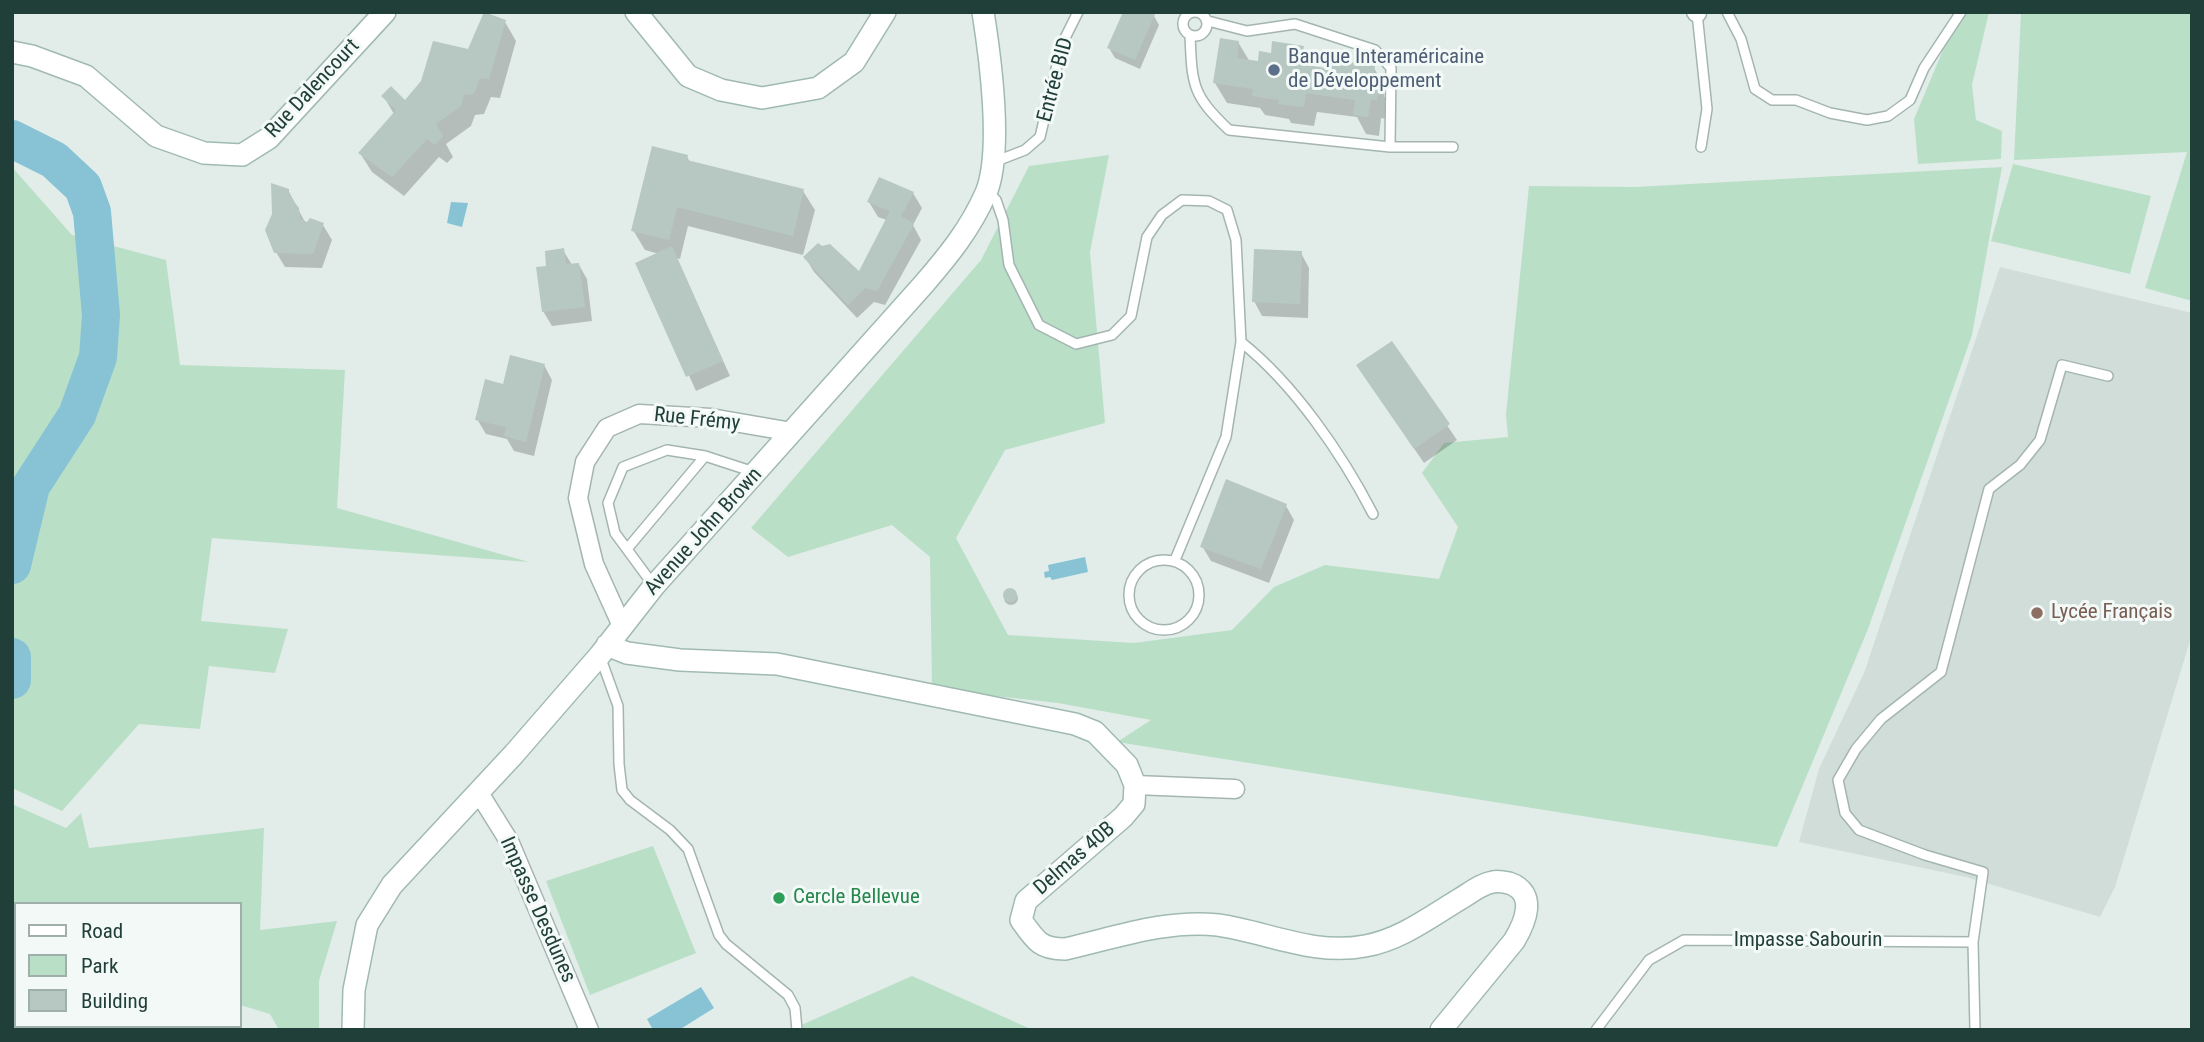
<!DOCTYPE html>
<html>
<head>
<meta charset="utf-8">
<style>
  body { margin:0 }
  #map { position:relative; width:2204px; height:1042px; overflow:hidden; background:#e2ede9; font-family:"Roboto Condensed",sans-serif }
  canvas { display:block }
  .frame { position:absolute; inset:0; border:14px solid #213f39; pointer-events:none }
  .legend { position:absolute; left:14px; top:902px; width:228px; height:126px; box-sizing:border-box; background:#f3f9f7; border:2px solid #9fafab; margin:0; padding:9px 12px; list-style:none; font-size:21px; color:#213f39 }
  .legend li { display:flex; align-items:center; gap:14px; height:35px }
  .legend b { width:35px; border:2px solid #9fafab }
</style>
</head>
<body>
<div id="map">
<canvas width="2204" height="1042"></canvas>
<div class="frame"></div>
<ul class="legend">
<li><b style="height:9px;background:#fff"></b>Road</li>
<li><b style="height:19px;background:#badfc7"></b>Park</li>
<li><b style="height:19px;background:#b7c8c2"></b>Building</li>
</ul>
</div>
<script>
const g = document.querySelector('canvas').getContext('2d');
g.lineJoin = 'round';
function fill(path, color) {
  g.fillStyle = color;
  g.fill(path, 'evenodd');
}
function trace(path, color, width, dash) {
  g.strokeStyle = color;
  g.lineWidth = width;
  g.lineCap = dash ? 'butt' : 'round';
  g.setLineDash(dash || []);
  g.stroke(path);
}
function write(font, color, halo, rows, align = 'center') {
  g.font = font + ' "Roboto Condensed",sans-serif';
  g.lineWidth = 6;
  g.setLineDash([]);
  g.textBaseline = 'middle';
  g.strokeStyle = halo;
  g.fillStyle = color;
  for (const [text, x, y, turn = 0] of rows) {
    g.save();
    g.translate(x, y);
    g.rotate((+turn || 0) * Math.PI / 180);
    g.textAlign = isNaN(turn) ? turn : align;
    if (halo) g.strokeText(text, 0, 0);
    g.fillText(text, 0, 0);
    g.restore();
  }
}
const built = new Path2D(`
  M2000 267 2192 313V634L2115 887 2100 917 1966 877 1799 842 1819 769 1864 673Z`);
const green = new Path2D(`
  M1959 12H1989L1972 85 1976 120 2002 131 2001 159 1918 164 1914 119Z
  M2021 12H2192V301L2145 288 2187 152 2014 160Z
  M1109 155 1090 252 1105 423 1005 450 956 538 1008 635 1134 643 1232 630 1274 587 1325 565 1439 579 1458 527 1422 473 1444 443 1508 437 1506 414 1529 186 1635 187 2002 167 1972 335 1868 629 1777 847 1117 742 1151 720 1058 703 932 689 930 557 892 525 788 557 751 528 981 260 1029 166Z
  M2013 164 2151 196 2130 274 1991 241Z
  M12 167 72 235 166 260 180 365 345 370 337 508 529 562 212 538 201 621 288 629 275 673 209 666 200 729 139 724 62 811 12 788Z
  M12 804 66 828 81 813 89 848 264 828 260 930 337 921 319 981V1030H279L270 1014 240 1005V904H16V938L12 937Z
  M653 846 696 953 590 995 546 881Z
  M912 976 1033 1030H790Z`);
const water = new Path2D(`
  M451 202 468 203 462 227 447 223Z
  M1085 557 1088 572 1052 580 1050 577 1045 578 1044 572 1049 571 1048 565Z
  M701 987 714 1008 679 1030H653L647 1019Z`);
const shadow = new Path2D(`
  M1154 16 1159 25 1140 69 1115 58 1109 48Z
  M505 22 516 41 500 98 491 97 484 114 475 115 471 126 446 144 453 157 447 163 439 157 404 196 372 172 360 153 394 114 384 97 405 103Z
  M1238 42 1250 62 1259 63 1272 55 1302 47 1314 68 1327 70 1374 68 1385 88 1384 96 1389 105 1387 119 1381 118 1379 136 1366 134 1357 117 1317 112 1314 126 1291 123 1289 119 1265 115 1260 108 1227 103 1215 83Z
  M687 157 690 162 803 191 815 210 803 255 688 226 680 259 677 258 730 376 696 391 638 263 659 254 645 250 633 230Z
  M288 190 306 224 323 225 332 240 322 268 285 267 276 252Z
  M913 193 922 208 913 225 921 240 885 305 874 302 857 318 814 272 805 257 859 274 887 220 878 217 869 202Z
  M563 250 572 265H579L587 279 592 321 552 326 543 311 548 267Z
  M1301 253 1309 268 1308 318 1262 316 1254 301Z
  M1391 343 1457 440 1424 463 1367 380Z
  M544 365 552 380 534 456 514 451 507 439 486 434 477 419 504 386Z
  M1286 506 1294 520 1269 583 1211 561 1202 546Z
  M1004 598a7 7 0 1 1 14 0a7 7 0 1 1-14 0Z`);
const river = new Path2D(`
  M12 139 54 160 83 187 92 212 101 315 98 357 77 415 31 486 12 565
  M12 657V680
  M12 954 16 956
  M65 1030 66 1026`);
const building = new Path2D(`
  M484 12 506 20 489 79 480 78 474 94 464 95 461 106 436 124 443 136 435 145 427 139 392 177 358 153 396 110 381 96 391 86 405 100 421 81 433 41 468 49Z
  M1123 12H1150L1155 14 1135 60 1107 48Z
  M1220 38 1239 41 1237 58 1258 61 1259 51 1271 53 1272 41 1304 46 1301 64 1325 68V58L1375 66 1372 83 1379 84 1377 100 1371 99 1368 117 1353 115 1355 100 1306 93 1304 107 1278 104 1279 100 1252 96 1253 89 1213 83Z
  M652 146 688 155 687 160 804 189 793 236 677 207 669 240 631 231Z
  M879 177 914 192 901 216 914 224 877 291 865 288 848 305 803 257 818 243 822 246 830 244 859 271 890 211 867 202Z
  M271 183 289 189V195L299 208 300 219 307 222 310 218 324 223 313 254 274 253 265 230 272 214Z
  M672 246 723 361 686 377 635 263Z
  M564 248 566 264 579 263 585 307 542 312 536 267 546 266 545 251Z
  M1254 249 1302 251 1300 304 1252 302Z
  M1392 341 1450 424 1414 449 1356 365Z
  M510 355 545 364 526 442 504 436 506 427 475 420 485 379 503 384Z
  M1226 479 1287 504 1261 569 1200 547Z
  M1003 595a7 7 0 1 1 14 0a7 7 0 1 1-14 0Z`);
const lane = new Path2D(`
  M1727 12 1741 39 1755 89 1772 100H1796L1830 113 1867 120 1888 116 1910 100 1924 68 1961 12
  M1183 24a12 12 0 1 1 24 0a12 12 0 1 1-24 0Z
  M1697 13 1707 109 1701 147
  M1208 21 1247 31 1295 24 1375 50 1391 68 1390 147
  M1190 35C1192 85 1192 95 1229 130L1390 147H1453
  M994 162 1025 150 1040 137 1062 44 1078 12
  M988 192 996 200 1003 220 1009 265 1039 325 1076 344 1112 335 1131 316 1147 237 1162 215 1182 200 1209 201 1227 210 1236 240 1241 342 1226 437 1175 560
  M1241 342C1294 384 1342 454 1373 514
  M627 549 705 456
  M1129 595a35 35 0 1 1 70 0a35 35 0 1 1-70 0Z
  M654 586 615 533 608 503 623 467 667 450 705 456 754 472
  M600 656 618 706 619 764 622 790 630 800 670 830 688 849 719 935 726 944 788 995 795 1008 797 1030
  M1596 1030 1649 960 1684 940 1973 942
  M1975 1030 1973 942 1983 872 1925 855 1859 830 1845 813 1838 780 1856 749 1881 719 1941 672 1989 489 2020 465 2040 440 2062 365 2108 376`);
const street = new Path2D(`
  M1696 12 1697 13
  M622 626 594 564 578 498 585 462 607 428 639 414 711 418 792 432
  M1135 785 1235 789
  M479 793 509 841 589 1030`);
const secondary = new Path2D(`
  M636 12 688 76 721 90 762 98 818 88 854 62 885 12
  M12 52 32 56 86 76 156 136 204 153 242 155 269 138 385 12
  M607 645 627 653 680 660 777 664 1075 724 1095 732 1127 765 1135 785 1134 804 1123 817 1026 901 1021 920C1035 940 1040 949 1065 949 1114 938 1167 919 1218 925 1267 932 1314 956 1365 946 1400 940 1430 917 1460 899 1470 893 1481 884 1493 882 1497 881 1504 882 1509 883 1538 893 1525 923 1514 941L1441 1030
  M353 1030 354 990 367 925 392 885 514 754 600 655 654 586 923 285C949 255 970 229 986 193 1003 152 990 56 983 12`);
const markers = [
  [1274,70,7,"#5c6f8a"],
  [2037,613,7,"#8d6e63"],
  [779,898,7,"#2e9e5b"]
];
const serviceNames = [
  ["Banque Interaméricaine",1288,58],
  ["de Développement",1288,82]
];
const streetNames = [
  ["Entrée BID",1056,80,-75],
  ["Rue Dalencourt",313,89,-47],
  ["Rue Frémy",697,420,6],
  ["Avenue John Brown",704,532,-48],
  ["Delmas 40B",1075,859,-41],
  ["Impasse Desdunes",537,910,66],
  ["Impasse Sabourin",1808,941]
];
const educationNames = [
  ["Lycée Français",2051,613]
];
const leisureNames = [
  ["Cercle Bellevue",793,898]
];
fill(built, '#d0ddd8');
fill(green, '#badfc7');
fill(water, '#87c3d5');
fill(shadow, '#0003');
trace(river, '#87c3d5', 38);
fill(building, '#b7c8c2');
trace(lane, '#a4b5b1', 12);
trace(street, '#a4b5b1', 21);
trace(secondary, '#a0bab2', 24);
trace(lane, '#fff', 9);
trace(street, '#fff', 18);
trace(secondary, '#fff', 21);
for (const [x, y, r, color] of markers) {
  const dot = new Path2D();
  dot.arc(x, y, r, 0, 2 * Math.PI);
  g.fillStyle = color;
  g.fill(dot);
  trace(dot, '#f3f9f7', 2.5);
}
write('21px', '#4e5e75', '#f3f9f7', serviceNames, 'left');
write('21px', '#213f39', '#f3f9f7', streetNames);
write('21px', '#785e54', '#f3f9f7', educationNames, 'left');
write('21px', '#27864d', '#f3f9f7', leisureNames, 'left');
</script>
</body>
</html>
